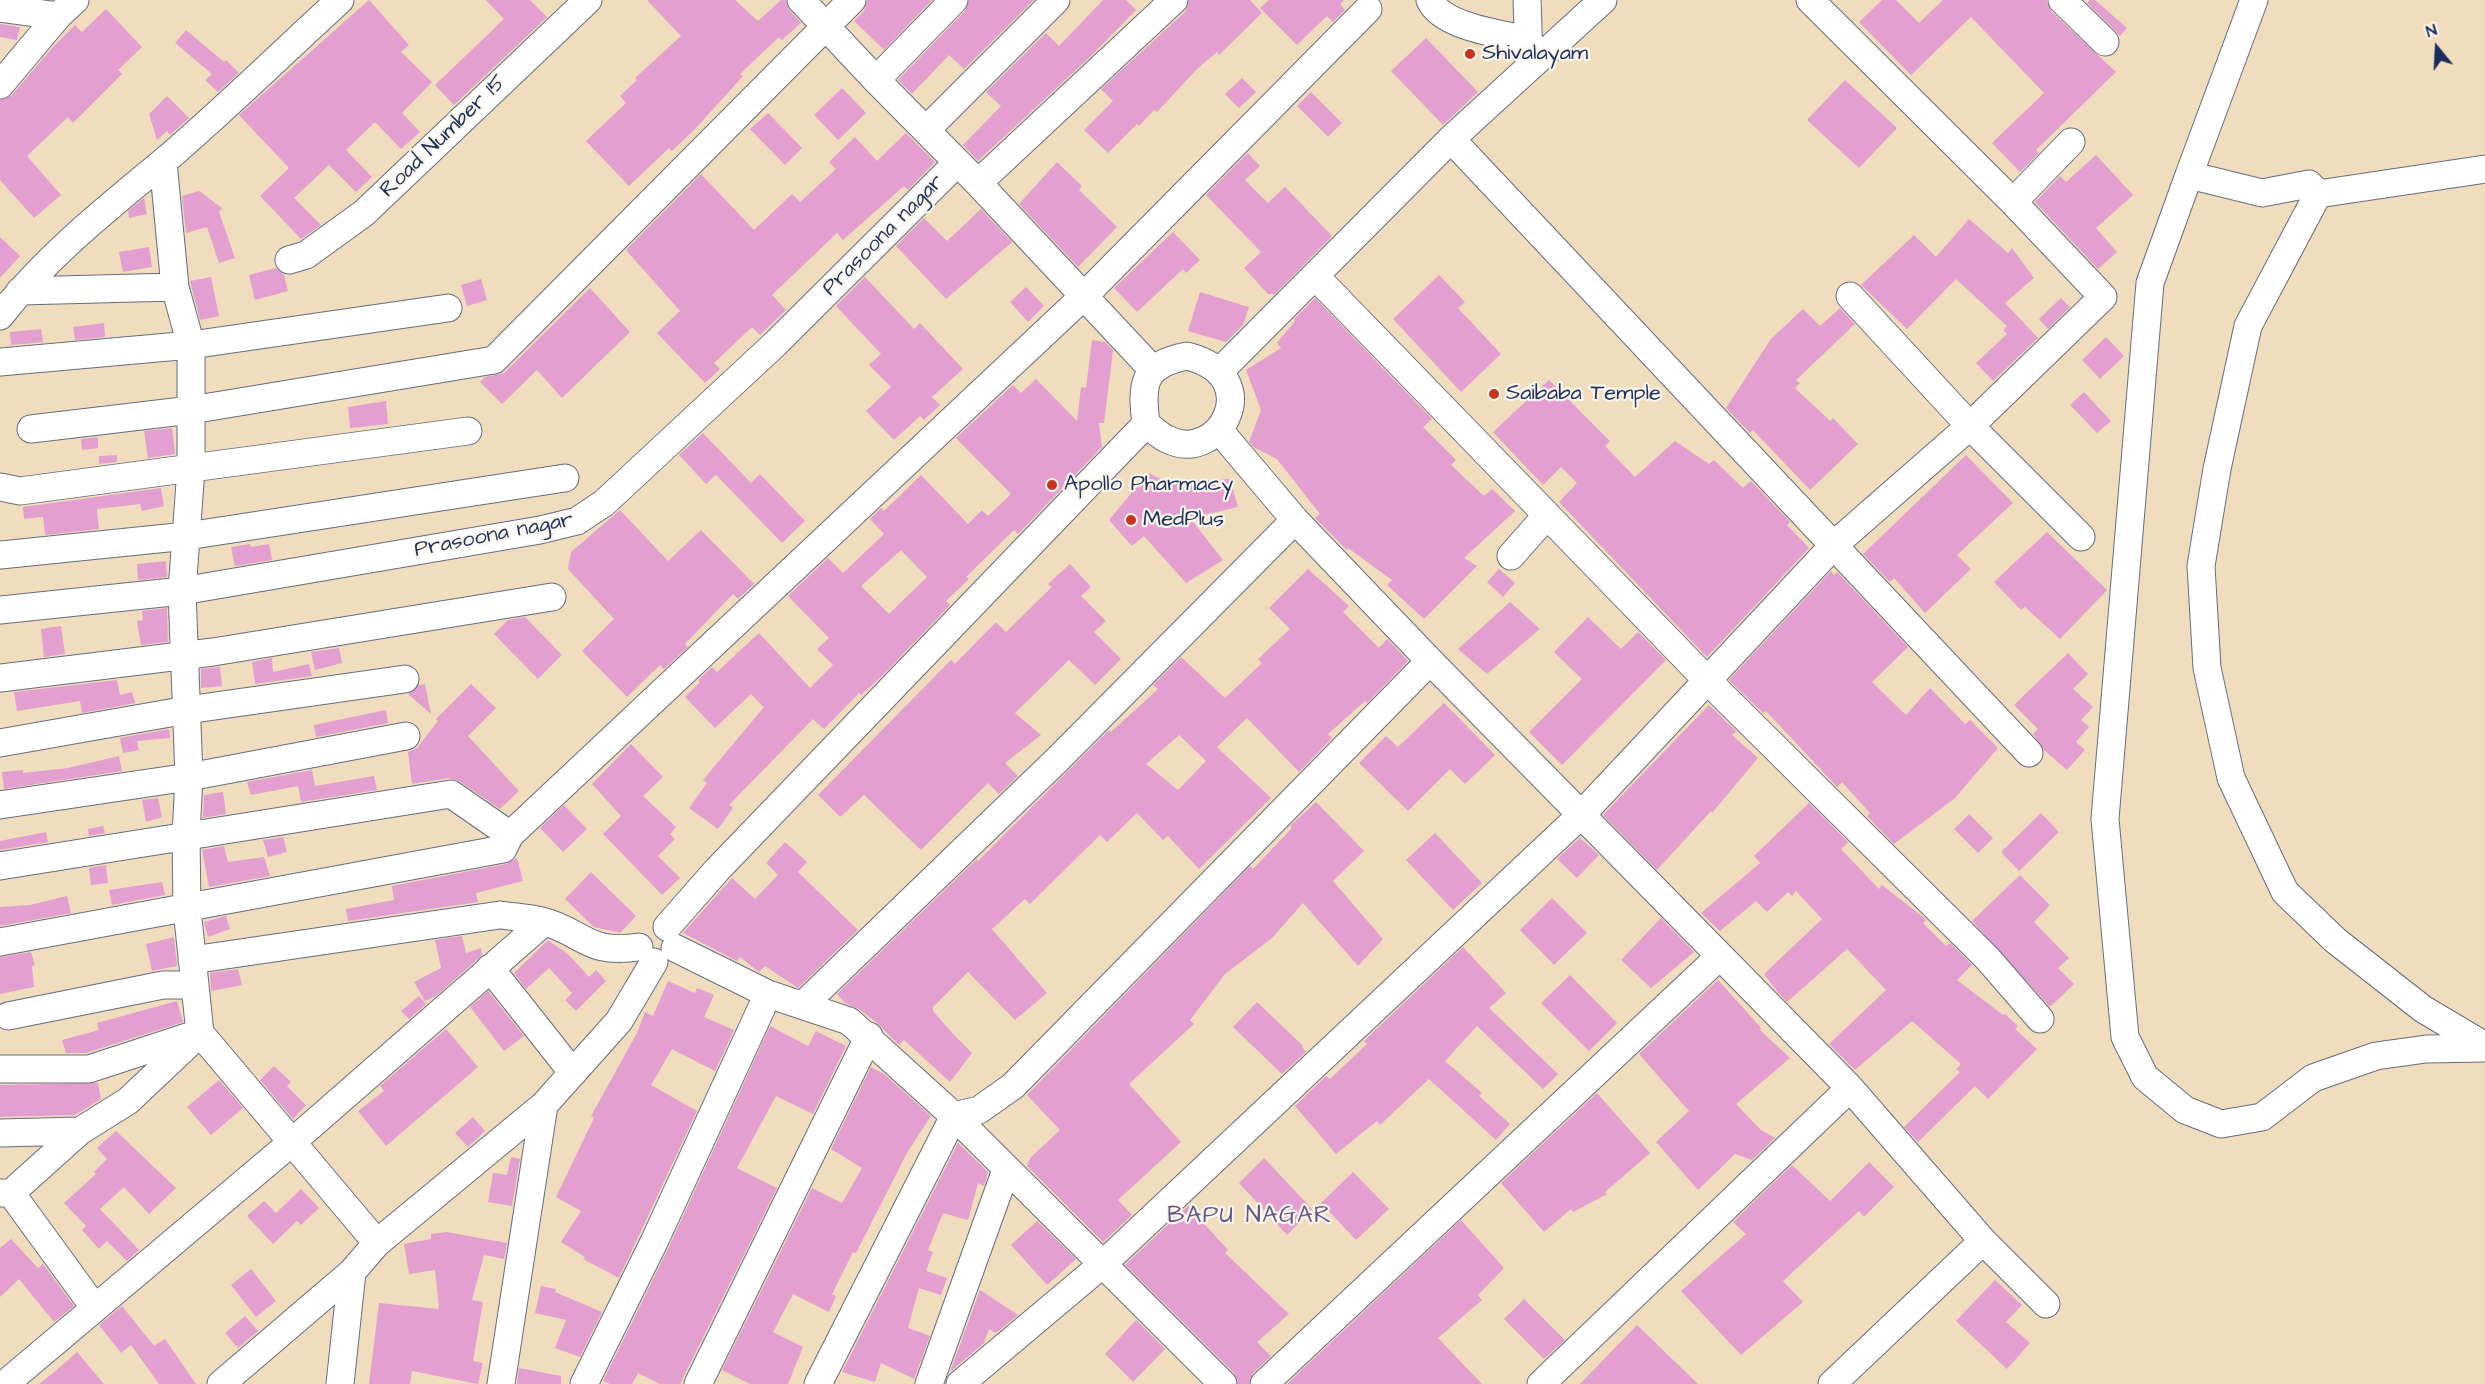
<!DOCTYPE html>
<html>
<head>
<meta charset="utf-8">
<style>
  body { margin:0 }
  #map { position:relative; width:2485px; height:1384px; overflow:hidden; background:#f0ddbd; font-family:"Architects Daughter",sans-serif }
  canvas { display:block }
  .north { position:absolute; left:2407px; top:18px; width:60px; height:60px; -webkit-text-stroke:4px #fbf7ec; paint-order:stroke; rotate:342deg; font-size:16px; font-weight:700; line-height:24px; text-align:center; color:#1b2f5e }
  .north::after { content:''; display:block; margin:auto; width:21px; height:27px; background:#1b2f5e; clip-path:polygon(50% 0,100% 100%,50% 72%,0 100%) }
</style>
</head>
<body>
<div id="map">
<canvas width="2485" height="1384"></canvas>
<div class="north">N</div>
</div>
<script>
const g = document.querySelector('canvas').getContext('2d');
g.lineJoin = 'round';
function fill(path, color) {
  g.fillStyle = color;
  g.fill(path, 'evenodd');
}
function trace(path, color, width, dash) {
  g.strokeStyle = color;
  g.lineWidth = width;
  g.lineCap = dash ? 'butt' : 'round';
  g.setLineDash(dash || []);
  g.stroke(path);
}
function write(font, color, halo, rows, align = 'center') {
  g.font = font + ' "Architects Daughter",sans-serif';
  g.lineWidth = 4.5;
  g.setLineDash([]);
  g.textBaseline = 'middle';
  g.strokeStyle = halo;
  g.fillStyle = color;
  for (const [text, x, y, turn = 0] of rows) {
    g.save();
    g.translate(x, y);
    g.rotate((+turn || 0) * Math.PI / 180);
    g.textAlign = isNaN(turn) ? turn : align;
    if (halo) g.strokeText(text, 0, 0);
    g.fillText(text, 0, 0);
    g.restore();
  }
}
const building = new Path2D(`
  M369 0 409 45 401 52 432 82 402 113 420 132 401 149 375 122 346 150 372 177 356 192 329 165 294 198 321 225 301 239 260 196 289 168 239 115Z
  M486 0H530L547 17 454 105 435 85 504 19Z
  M647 0H735L758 21 781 0H786L789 10 801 23 782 40 779 37 740 74 743 76 696 128 672 151 669 148 629 186 586 141 626 103 620 96 637 80 635 78 681 36Z
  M867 0H932L884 50 854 21 864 11Z
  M969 0H1034L964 69 949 55 912 94 898 80 965 11Z
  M1103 0H1126L1136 10 1092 55 978 161 963 145 1001 106 986 92 1046 33 1059 46Z
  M1189 0H1250L1262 13 1219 55 1217 52 1198 68 1157 112 1154 110 1139 126 1137 124 1108 153 1084 130 1113 101 1101 89 1185 12Z
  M1269 0H1344L1340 4 1345 10 1333 22 1327 16 1297 45 1260 8Z
  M1882 0H1896L1919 23 1943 0H2046L2051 11 2116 72 2036 150 2039 153 2020 172 1992 143 2044 93 1971 17 1911 75 1859 22Z
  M2090 0H2095L2127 28 2120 36 2087 3Z
  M106 9 142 47 118 70 122 74 73 123 68 117 27 156 61 195 34 218 0 180V100L12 95 53 47 75 25 82 32Z
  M0 24 20 27 17 40 0 37Z
  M186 30 224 62 226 60 239 73 218 92 205 80 212 74 175 43Z
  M1426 38 1478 92 1443 125 1391 71Z
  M1242 78 1256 92 1239 108 1225 94Z
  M1845 80 1897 128 1859 168 1807 120Z
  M842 88 866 113 838 140 814 115Z
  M1311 92 1342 123 1328 137 1297 106Z
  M167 96 189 118 170 135 167 131 157 140 149 114Z
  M768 113 802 148 785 165 750 129Z
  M906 133 935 162 908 190 904 186 843 240 837 233 772 295 786 310 760 335 752 327 714 363 720 369 705 383 657 333 680 311 626 250 701 174 754 230 792 194 800 202 836 169 829 162 855 137 877 161Z
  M1248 153 1260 166 1245 180 1268 203 1285 187 1332 236 1275 294H1268L1244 268 1261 252 1206 195Z
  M2096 155 2133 195 2096 228 2117 252 2098 269 2035 202 2060 176 2066 182Z
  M1057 162 1082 186 1079 190 1117 227 1078 267 1019 204Z
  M199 191 222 208 219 212 235 258 219 263 207 227 186 233 182 196Z
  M144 198 147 214 129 218 128 211Z
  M981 209 1012 242 946 299 896 246 924 218 947 241Z
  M1969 219 2008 253 2012 248 2034 278 2005 303 2038 338 1993 381 1976 363 2007 334 2003 330 2007 326 1956 279 1907 329 1861 285 1914 235 1936 257Z
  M1173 232 1200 260 1186 273 1183 269 1137 312 1114 288Z
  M0 237 20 256 0 278Z
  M149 247 152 267 123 272 119 252Z
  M276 268 284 275 288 291 255 300 249 275Z
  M1439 275 1465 302 1458 308 1501 354 1461 392 1393 319Z
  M211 277 219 316 200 320 190 281Z
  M865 277 914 329 920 323 963 369 932 397 940 405 924 420 920 416 894 440 866 411 891 387 869 365 881 354 836 306Z
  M481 279 487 300 467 306 461 285Z
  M1026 287 1044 306 1028 322 1010 302Z
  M590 288 630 332 562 398 537 370 502 404 480 382 485 377 504 373Z
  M1200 292 1249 307 1243 325 1226 342 1188 331Z
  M1315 298 1432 419 1423 427 1456 460 1451 465 1484 496 1492 489 1515 511 1464 558 1477 566 1424 619 1387 585 1392 580 1348 548 1347 550 1315 518 1320 514 1277 459 1255 448 1249 442 1261 410 1246 370 1281 348 1277 343 1295 321 1294 319Z
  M2061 298 2070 307 2048 329 2039 319Z
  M1840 308 1855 324 1796 380 1800 383 1795 388 1830 421 1833 418 1858 444 1810 490 1753 430 1750 433 1726 408 1771 339 1803 309 1820 326Z
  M104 323 105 337 75 340 73 327Z
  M41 329 43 342 11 345 10 332Z
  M2106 337 2124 356 2100 379 2082 360Z
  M1092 340 1105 342 1113 350 1104 423H1099L1102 447 1018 534 1014 530 966 577 969 579 946 601 950 605 883 675 861 695 859 693 824 729 813 719 729 805 733 808 718 829 689 808 707 783 703 780 764 707 751 694 715 728 685 697 700 682 698 680 712 667 717 672 759 633 810 688 833 665 817 649 829 638 788 596 828 558 843 573 884 534 870 519 881 508 884 511 921 475 968 524 982 510 988 516 1011 494 956 438 1013 385 1021 393 1036 379 1077 421 1081 387 1086 388ZM901 550 927 577 889 614 861 586Z
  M1549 380 1610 441 1605 446 1635 477 1675 441 1709 464 1714 460 1743 488 1751 481 1790 522 1787 525 1809 548 1707 657 1559 502 1577 483 1561 467 1543 485 1493 432Z
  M2084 392 2111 421 2097 433 2070 405Z
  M386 401 388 424 350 428 348 407Z
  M172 428 175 454 148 458 144 431Z
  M703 433 751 483 760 474 805 521 782 543 716 475 706 484 679 455Z
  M98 437V448L82 450 81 439Z
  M117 455V462L99 464V456Z
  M1966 455 2013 503 1957 555 1971 569 1925 613 1894 578 1890 582 1863 554Z
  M1148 473 1167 482 1230 479 1238 507 1190 518 1223 560 1186 583 1144 536 1132 546 1109 520Z
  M161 488 164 506 142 511 140 504 97 509 99 529 45 535 43 517 24 519 23 507Z
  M620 510 668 561 701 530 754 584 738 599 733 594 685 644 688 647 664 669 660 665 627 697 582 651 614 619 568 569 571 552Z
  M2047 532 2107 590 2060 639 2025 607 2021 610 1994 582Z
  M250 544 251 547 269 544 272 560 235 566 231 547Z
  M166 561 167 577 138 580 137 564Z
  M1070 564 1091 587 1081 596 1106 621 1094 632 1121 659 1095 685 1069 660 1015 713 1041 735 1005 763 1018 776 999 794 988 783 921 850 864 795 840 817 818 795 951 660 955 664 996 622 1006 632 1052 587 1048 584Z
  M1308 569 1349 606 1343 612 1379 648 1387 639 1408 661 1367 703 1365 701 1328 734 1332 738 1299 772 1247 718 1217 747 1271 798 1199 869 1168 836 1163 840 1137 813 1107 842 1100 835 1030 904 1025 899 992 929 1047 993 1015 1020 968 972 933 1007V1011L953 1034 972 1053 950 1082 904 1040 899 1045 876 1022 859 1009 845 1003 837 994 977 859 978 861 1109 730 1111 732 1158 689 1153 685 1181 657 1225 698 1262 663 1258 659 1290 629 1269 608ZM1179 735 1206 761 1178 790 1146 764Z
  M1499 569 1515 583 1503 597 1487 582Z
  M1831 571 1834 575 1837 572 1908 647 1872 682 1906 715 1930 688 1965 724 1970 720 1998 748 1954 799 1894 844 1867 816 1870 813 1842 782 1837 787 1766 711 1763 713 1729 680Z
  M1510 602 1540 629 1487 674 1458 649Z
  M167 608 168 642 141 645 137 621 143 620 142 611Z
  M525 617 562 655 538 679 494 634 508 620Z
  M1588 617 1621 649 1638 632 1666 660 1562 765 1529 732 1582 679 1554 652Z
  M61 626 65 654 44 657 41 629Z
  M339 648 342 663 315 670 311 652Z
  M2068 653 2088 674 2073 689 2093 707 2081 720 2089 727 2076 742 2085 750 2067 770 2044 750 2033 734 2038 729 2014 705Z
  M272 658 273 672 309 664 312 676 255 684 252 662Z
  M220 667 222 686 201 688V669Z
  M117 680 120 695 132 692 135 703 82 713 80 701 17 711 14 692Z
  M425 684 431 714 408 694 419 685Z
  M471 684 496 708 468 736 519 791 500 809 459 781 449 778 412 784 408 752 417 748 438 721 436 719Z
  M1444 703 1495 755 1465 784 1450 769 1408 811 1359 763 1386 736 1398 747Z
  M1709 705 1736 731 1732 735 1758 758 1712 813 1711 811 1657 870 1603 815Z
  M386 710 388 723 316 737 314 725Z
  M169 729 170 738 137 741 139 750 123 753 120 738Z
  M631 744 663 777 643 796 676 827 670 834 675 839 658 856 680 878 662 895 603 834 621 816 592 784Z
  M119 756 122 771 4 789 2 772 23 770V773L68 768Z
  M312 770 315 786 374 776 377 790 301 802 298 786 251 795 247 782Z
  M223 792 226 814 203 818 204 795Z
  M158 798 162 817 146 822 142 800Z
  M1316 802 1364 851 1333 881 1383 939 1358 966 1303 903 1272 938 1225 974 1190 1020 1194 1024 1129 1084 1181 1142 1118 1200 1132 1215 1103 1242 1027 1166 1030 1158 1060 1130 1027 1095 1250 866 1253 869 1292 828 1290 826Z
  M1809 803 1848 842 1841 849 1879 889 1882 885 1923 917 1926 920 1923 923 1946 946 1950 943 1972 965 1957 980 2003 1015 2005 1014 2018 1026 2015 1029 2037 1049 1988 1099 1975 1086 1918 1142 1904 1127 1960 1072 1956 1069 1961 1064 1912 1021 1855 1070 1829 1044 1886 990 1847 949 1787 1002 1777 991 1764 974 1822 919 1796 891 1792 896 1788 892 1767 912 1756 901 1720 931 1701 913 1760 863 1754 856Z
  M564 805 587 829 563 852 540 828Z
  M2041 813 2059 832 2019 871 2001 852Z
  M1969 814 1993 838 1978 853 1954 829Z
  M103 826 105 833 89 836 88 829Z
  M46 832 48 842 0 850V841Z
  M1435 833 1482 883 1453 910 1406 860Z
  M283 837 287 852 268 857 263 840Z
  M1580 838 1599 855 1577 878 1557 859Z
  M785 842 807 862 798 872 858 930 798 988 765 966 759 972 740 957 737 961 683 933 732 878 755 899 778 875 766 863Z
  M224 846 228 862 264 857 270 876 209 887 202 850Z
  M517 858 523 881 476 893 478 902 348 921 346 909 394 900 392 886 506 864Z
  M106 865 108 883 91 885 89 868Z
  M591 872 636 916 620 933 594 927 565 899Z
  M2020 875 2050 905 2034 922 2069 958 2058 968 2074 984 2050 1007 1972 921Z
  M162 882 165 895 112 905 109 890Z
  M67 896 71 913 0 926V907L30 905Z
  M1552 898 1587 933 1554 965 1520 930Z
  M226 916 230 929 208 937 204 922Z
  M1661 918 1694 952 1651 988 1621 960Z
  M462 936 466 953 481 948 482 955 436 996 425 1001 414 982 441 968 435 940Z
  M174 937 177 966 152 971 146 944Z
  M548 940 569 955 589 977 596 970 606 981 576 1011 565 1000 572 993 549 968 526 989 514 973Z
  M1463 947 1506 993 1489 1008 1558 1074 1543 1089 1477 1026 1445 1061 1482 1093 1479 1096 1510 1124 1496 1140 1429 1079 1380 1125 1377 1121 1336 1154 1295 1106 1326 1076 1330 1079 1367 1044 1364 1041Z
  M31 952 35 965 32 966 34 987 0 994V957Z
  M238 969 242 985 211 991 210 973Z
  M1570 975 1617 1023 1589 1051 1541 1003Z
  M1718 980 1761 1028 1760 1030 1790 1058 1736 1104 1761 1130 1775 1138 1752 1160 1735 1154 1698 1190 1656 1142 1689 1111 1639 1054Z
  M668 981 695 993 697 988 714 995 704 1017 734 1030 715 1071 672 1049 651 1085 697 1111 619 1278 583 1259 585 1257 561 1242 581 1211 556 1197 594 1118 591 1116 637 1033 645 1012 653 1016Z
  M488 991 524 1036 504 1051 470 1007Z
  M419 996 426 1004 409 1019 401 1011Z
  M177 1001 183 1022 86 1053H66L62 1040 99 1030 97 1023Z
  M1257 1002 1303 1046 1302 1047 1306 1052 1282 1074 1233 1027Z
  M770 1026 808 1046 816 1031 846 1046 813 1114 776 1096 737 1168 777 1188 680 1384H660L638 1373 632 1384H610L603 1381 668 1249Z
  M446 1029 478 1067 386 1146 358 1111 384 1091 380 1086Z
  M274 1066 291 1082 287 1086 306 1105 293 1119 260 1080Z
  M871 1067 884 1074 931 1116 908 1151 856 1253 853 1252 832 1294 836 1296 829 1312 793 1294 773 1332 803 1347 788 1384H750L722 1370 812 1188 842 1203 862 1168 831 1149Z
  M219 1080 243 1108 211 1135 187 1107Z
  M98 1083 101 1099 75 1115 0 1117V1085Z
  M1597 1093 1650 1153 1605 1192 1607 1194 1573 1212 1571 1209 1544 1232 1501 1183Z
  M473 1117 485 1131 468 1147 455 1133Z
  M116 1131 176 1188 149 1214 124 1187 100 1209 139 1250 127 1261 107 1241 99 1249 82 1230 86 1226 64 1203 96 1174 94 1172 107 1159 97 1148Z
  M958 1143 988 1172 984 1186 978 1183 968 1220 943 1213 928 1250 933 1252 926 1271 947 1278 941 1295 919 1288 908 1328 930 1336 914 1379 881 1363 875 1382 842 1372Z
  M511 1157 520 1159 512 1206 488 1202 493 1173 507 1175Z
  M1264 1158 1312 1209 1287 1235 1239 1183Z
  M1869 1162 1894 1187 1864 1217 1859 1211 1783 1281 1803 1302 1741 1355 1681 1291 1746 1234 1733 1222 1792 1165 1830 1201Z
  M1353 1172 1389 1209 1356 1240 1321 1203Z
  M301 1189 319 1208 301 1225 297 1221 273 1244 247 1216 264 1201 276 1213Z
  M1188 1206 1228 1250 1225 1253 1289 1314 1257 1342 1271 1356 1253 1373 1249 1384H1238L1234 1373 1125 1265Z
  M1461 1220 1504 1268 1478 1295 1482 1300 1438 1338 1482 1384H1287Z
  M1037 1221 1076 1259 1047 1285 1011 1245Z
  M447 1232 507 1243 504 1259 484 1255 472 1300 483 1302 473 1361 483 1363 478 1384 412 1371 410 1384H369L379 1303 439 1309 435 1270 409 1274 404 1244 431 1239V1234Z
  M11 1239 38 1268 43 1264 74 1306 54 1322 19 1279 0 1297V1248Z
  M251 1269 276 1301 256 1317 231 1285Z
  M1995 1280 2022 1305 2006 1322 2030 1343 2007 1369 1956 1321Z
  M541 1286 556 1289 555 1292 602 1312 580 1357 555 1348 566 1320 535 1313Z
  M980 1290 1018 1315 996 1333 989 1329 984 1343 950 1372Z
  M1524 1299 1565 1340 1544 1359 1504 1319Z
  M122 1306 154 1346 165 1339 196 1384H159L131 1345 121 1353 99 1325Z
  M245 1316 258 1331 238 1348 225 1333Z
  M1136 1320 1165 1349 1133 1382 1105 1354Z
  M1637 1325 1698 1384H1580Z
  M77 1352 104 1384H39L53 1373Z
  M519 1368 561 1376V1384H517Z`);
const minor = new Path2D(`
  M801 0 876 80 978 183 1153 370
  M1430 0C1442 27 1501 34 1528 40
  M1527 0 1529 56
  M2062 0 2105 42
  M0 8 58 16
  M876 80 954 0
  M0 85 58 16 75 0
  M926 130 1056 0
  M1451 139 2029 753
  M163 162 175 287 191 345V469L182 591 189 777 186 836 187 909 200 1033 377 1243
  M2189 175 2254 0
  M978 183 1174 0
  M2318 194 2485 169
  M2013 202 2071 142
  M289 260 306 255 364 213 588 0
  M1316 277 1707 680 1988 959 2040 1019
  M20 291 175 287
  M1850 296 1970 426 2081 537
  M0 316C46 257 104 211 162 163 223 111 281 54 340 0
  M1187 356C1268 376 1220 464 1169 440 1161 437 1153 429 1146 424 1141 384 1142 365 1187 356Z
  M0 362 191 345 448 308
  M1220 371 1451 139 1603 0
  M31 429 191 410 494 360 852 0
  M1219 430 1295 520 1430 661 1850 1088 1983 1241 2046 1304
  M0 487 20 491 468 431
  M0 555 187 536 565 478
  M1511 556 1547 515
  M0 610 182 591 540 530 577 521 604 503 775 344 957 163
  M0 678 213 652 552 597
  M0 743 187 710 405 679
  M0 805 189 777 406 736
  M0 866 451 794 510 835
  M667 927 717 870 1146 424
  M0 942 503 849 510 835 1084 296 1368 9
  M675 948 768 994 849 1021 954 1116 1223 1384
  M192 960 500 915C514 917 529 918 542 921 584 932 586 955 639 947
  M490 968 573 1073
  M803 1005 1057 760 1295 520
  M8 1016 163 985H195
  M2485 1046 2423 1009 2335 940 2285 892 2231 778 2207 668 2201 566 2217 469 2248 326 2318 194 2309 184 2262 193 2189 175 2150 283 2105 819 2125 1037 2145 1077 2185 1110 2221 1124 2262 1117 2313 1078 2376 1056 2426 1049 2485 1048
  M0 1069H89L193 1035
  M0 1133 80 1131
  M0 1193H11L80 1131 128 1101 200 1033
  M11 1193 94 1307
  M5 1384 291 1143 544 922
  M221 1384 352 1272 377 1243 544 1105 619 1021 654 962
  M340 1384 352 1272
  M501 1384 544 1105
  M584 1384 654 1242 768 994
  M698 1384 869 1036
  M818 1384 954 1116 979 1110 1013 1086 1430 661
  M929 1384 1006 1170
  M960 1384 1104 1263 1582 814 1835 544 1970 426 2103 297 2013 202 1810 0
  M1264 1384 1719 957
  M1541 1384 1850 1088
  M1832 1384 1983 1241`);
const markers = [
  [1470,54,6,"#c8321e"],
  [1494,394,6,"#c8321e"],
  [1052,485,6,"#c8321e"],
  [1131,520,6,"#c8321e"]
];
const poiNames = [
  ["Shivalayam",1482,54],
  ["Saibaba Temple",1506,394],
  ["Apollo Pharmacy",1064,485],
  ["MedPlus",1143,520]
];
const streetNames = [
  ["Road Number 15",444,137,-44],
  ["Prasoona nagar",884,236,-45],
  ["Prasoona nagar",494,536,-11]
];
const neighbourhoodNames = [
  ["BAPU NAGAR",1250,1217]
];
fill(building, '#e39fd0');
trace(minor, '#666c7f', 29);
trace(minor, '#fff', 27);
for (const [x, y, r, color] of markers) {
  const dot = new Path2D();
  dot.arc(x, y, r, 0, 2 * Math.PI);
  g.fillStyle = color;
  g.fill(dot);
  trace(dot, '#fbf7ec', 2);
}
write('22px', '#1b2f5e', '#fbf7ec', poiNames, 'left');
write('22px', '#1b2f5e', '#fbf7ec', streetNames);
g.letterSpacing = '1.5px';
write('24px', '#615686', '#fbf7ec', neighbourhoodNames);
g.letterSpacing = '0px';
</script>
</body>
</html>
